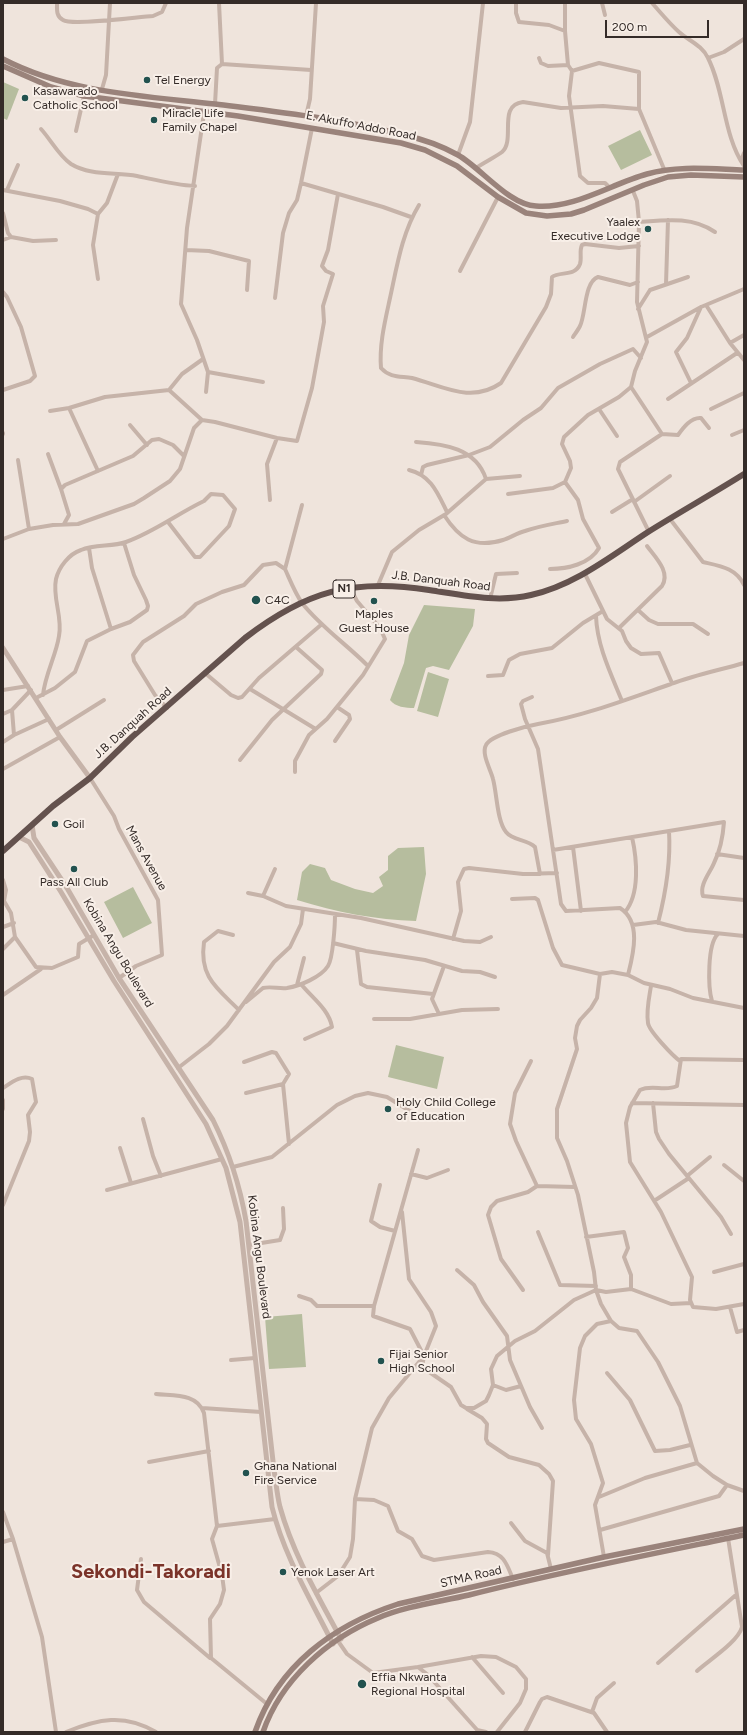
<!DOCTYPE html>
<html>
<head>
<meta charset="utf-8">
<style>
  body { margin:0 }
  #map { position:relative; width:747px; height:1735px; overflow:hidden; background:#efe4dc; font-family:Figtree,sans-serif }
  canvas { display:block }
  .frame { position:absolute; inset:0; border:4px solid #342b28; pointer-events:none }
  .scale { position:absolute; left:605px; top:20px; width:104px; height:18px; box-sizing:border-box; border:2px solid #342b28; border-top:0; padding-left:5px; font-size:12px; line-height:14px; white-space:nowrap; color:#342b28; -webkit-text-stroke:3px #f8efe8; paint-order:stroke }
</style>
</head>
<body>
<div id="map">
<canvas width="747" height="1735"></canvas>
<div class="frame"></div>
<div class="scale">200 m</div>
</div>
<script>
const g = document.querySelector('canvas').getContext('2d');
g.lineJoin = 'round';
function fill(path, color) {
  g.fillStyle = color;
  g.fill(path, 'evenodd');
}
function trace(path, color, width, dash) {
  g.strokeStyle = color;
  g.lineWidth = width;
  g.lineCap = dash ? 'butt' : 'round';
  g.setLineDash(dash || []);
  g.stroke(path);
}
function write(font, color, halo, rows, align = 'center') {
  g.font = font + ' Figtree,sans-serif';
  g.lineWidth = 4;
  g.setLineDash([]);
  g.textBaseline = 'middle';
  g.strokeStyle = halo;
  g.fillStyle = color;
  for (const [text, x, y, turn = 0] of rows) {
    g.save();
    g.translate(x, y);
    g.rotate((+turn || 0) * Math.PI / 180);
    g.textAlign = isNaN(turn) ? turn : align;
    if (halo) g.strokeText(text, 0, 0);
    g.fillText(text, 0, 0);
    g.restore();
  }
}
const green = new Path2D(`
  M3 82 19 89 7 120 3 118Z
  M640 130 652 155 621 170 608 146Z
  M424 605 475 609 473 626 449 670 433 666 426 668 414 708C406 708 395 707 390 700L404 663 409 635Z
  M428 672 449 679 438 717 417 711Z
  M424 847 426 874 416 921C376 920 336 912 297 900L302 872 310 864 325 868 331 880 355 889 373 893 383 886 379 877 388 870V856L398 848Z
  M133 887 152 923 123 938 104 902Z
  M396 1045 444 1057 437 1089 388 1077Z
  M302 1314 306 1367 269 1369 265 1317Z`);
const minor = new Path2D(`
  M57 3C57 10 56 16 63 20 72 26 137 17 153 16L162 12 166 3
  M219 3 222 64
  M516 3V13L519 22 549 25 565 31 568 65
  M565 3V31
  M602 3 605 15
  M652 3C661 13 669 23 679 32 689 41 702 45 708 58 725 92 723 135 744 166
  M539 58 541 63 548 66 568 65 572 71 569 96 580 176 588 183H605L610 188
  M708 58 724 52 744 39
  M572 71 599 63 639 72V109L664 169
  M102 89 106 75 110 3
  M215 104 217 68 222 64 311 70
  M204 113 187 228 181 304 197 340 208 372 263 382
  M306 116 310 99 316 3
  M41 129C51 140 59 156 71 164 90 176 116 172 137 176 156 180 175 185 195 186
  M76 131 84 96
  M458 155 470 122 483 3
  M741 161 744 153
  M476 168C483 163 497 156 502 152 516 140 497 105 523 102L561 108 603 106 639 109
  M301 183 383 207 411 217
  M3 190 60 201 88 209 98 214 93 245 98 279
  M7 190 18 165
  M633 191 637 201 639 222 637 302 647 342 635 371 631 387 662 434
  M419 205C402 233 397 266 390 298 385 321 379 345 381 368 390 378 400 376 412 378 443 386 471 404 501 383L546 307 551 294 552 277C560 271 575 277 580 264 582 258 579 251 582 245L585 244 619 248 639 246
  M3 213 8 233 11 237
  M98 214 107 203 118 174
  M639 222C665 220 692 216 715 232
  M3 240 11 237 33 241 56 240
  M186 250 209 251 249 261 247 290
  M460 271 498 197
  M666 284 668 220
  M3 292 7 297 21 327 35 376 30 381 3 390
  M275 298 283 233 289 213 297 200 301 183 312 128
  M706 305 730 343 744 360
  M638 309 650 290 688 277
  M573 337C575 334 578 330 580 326 586 314 584 282 598 277L630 285 638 282
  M647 337 701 307 744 289
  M730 343 744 335
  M203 359 182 374 169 390 202 420 215 422 277 438 297 441 312 388 324 322 323 306 333 274 326 271 322 266 328 250 338 194
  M691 383 676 352 687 338 701 307
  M206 392 208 372
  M668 399 737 353
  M69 408 98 471
  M599 409 617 436
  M711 409 744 393
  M50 411 69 408 105 397 169 390
  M130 425 147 445
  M3 433V434
  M662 434 678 435C683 428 691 417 701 418L709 428
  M732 435 744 430
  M416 442C444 444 476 448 486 479
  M48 454 61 489
  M18 460 29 529
  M409 470C431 475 438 494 447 512
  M421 475 423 467 427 465 469 455 490 447 523 420 541 408 558 388 600 364 633 349 641 358
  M508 494 553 488 565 482 571 468 570 461 562 444 564 437 588 415 619 397 631 387
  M270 500 267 464 277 438
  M634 502 670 476
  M302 505 285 569C290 580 295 593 302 603 320 626 346 644 367 665
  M612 512 633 499
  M444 515C459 538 474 549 503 540 510 538 517 533 525 531 539 526 553 524 567 521
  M670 519 703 562C720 566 736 568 744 585
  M64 524 69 515 61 489 65 485 133 456 152 440 159 439 173 445 184 456
  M649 532 620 473 618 469 620 462 662 434
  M3 539 29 529 53 525 78 524 134 504 144 498 170 481 180 469 194 428 202 420
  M89 548 92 568 111 629
  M550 569C567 569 590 564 599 548L583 519 578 500 565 482
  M585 574 607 619 622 631 626 641 631 648 641 654 659 653 672 683
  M378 585 392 552 419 530 446 514 486 479 520 476
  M490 599 496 574 517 573
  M638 610 649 620 658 624H693L708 634
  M596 616C597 646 611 674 622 701
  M619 628 662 586C671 572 655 557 647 546
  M205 673 231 695 238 698 242 697 259 678 322 624
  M488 676 503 675 509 660 520 654 552 648 583 623 603 611
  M250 689 314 728
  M3 690 28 686
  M43 695C45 674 56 656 59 636 63 617 52 598 56 579 59 567 69 554 81 550 95 544 112 547 126 542 154 532 177 514 204 501L211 494 223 495 235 509 229 526 200 557H195L168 522
  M532 697 523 701 521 704 525 719 538 749 561 904 566 911 620 908C642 922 633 955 628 975L644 983 670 989 693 998 744 1008
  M36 698 55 688 75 672 87 641 111 629 130 622 147 610 148 606 146 600 134 575 124 543
  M167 708 155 695 134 661 133 655 143 642 184 616 196 604 222 592 244 585 263 565 276 563 285 569
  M3 714 12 710 31 690
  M56 730 104 700
  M14 735 49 719
  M335 741 350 719 349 715 337 707
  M3 742 14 735 12 710
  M240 760 272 720 321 674 322 670 296 647
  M3 769 60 737
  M295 772V761L309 735 327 719 363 675 385 639 380 628 357 601 350 588
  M90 778 114 816 119 829 158 900 162 955 136 966 119 978
  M573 847 581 911
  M553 850 724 822C723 836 720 851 714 863 710 873 699 885 703 896L744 900
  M717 854 744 858
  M540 874 535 847C527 839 513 841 506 832 497 821 497 794 493 779 491 770 481 754 486 745 491 735 527 726 538 724 584 716 628 699 671 684 695 675 720 670 744 663
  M3 880 6 890 4 901 11 913 15 937 36 967 52 968 78 957 79 944 94 935
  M248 893 263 896 286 906 361 918 464 941 480 942 491 937
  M263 896 275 869
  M512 899 535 898 538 900 553 948 562 965 600 974
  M625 912C640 894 637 859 632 837
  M658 923C666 892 671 863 669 831
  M633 925 656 922 686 930 744 936
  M3 927 14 923
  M233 935 218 931 204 942C199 977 217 988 239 1010
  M453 939 461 911 458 882 464 869 469 868 523 874 557 873
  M333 943 366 951 425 960 462 971 480 972 495 977
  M3 949 15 937
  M357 950 361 984 367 987 433 994
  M628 975 612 972 600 974 597 998 591 1008 580 1020 577 1026 575 1038 577 1049 557 1109V1138L567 1161 578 1195 594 1272 596 1290 601 1304 611 1321 619 1328 637 1331 658 1362 680 1406 697 1463
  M301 984C311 997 329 1009 332 1027L305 1039
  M297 985 304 958
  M651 986C649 998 646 1011 648 1023 649 1031 673 1056 680 1061
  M3 995 41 969
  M712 1001C708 988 707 944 718 934
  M246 1002 263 988C271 986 279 989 287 988 300 986 321 977 328 966 333 958 335 925 335 914
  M439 1014 432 999 444 966
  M374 1019H410L462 1010 498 1009
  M744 1060 681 1059 677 1086C665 1092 652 1084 640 1090L630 1107 626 1123 630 1162 661 1212 692 1277 690 1300 693 1307 716 1309 744 1304
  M531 1061 515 1093 510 1124 516 1141 537 1186 575 1187
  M244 1062 272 1052 276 1053 289 1074 283 1084
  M178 1068 209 1044 227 1026 274 962 290 947 301 924 303 909
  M3 1088C12 1082 22 1074 32 1079L36 1102 28 1115 30 1132 29 1141 3 1205
  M246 1093 283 1084 289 1144
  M3 1100V1109
  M632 1103 744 1105
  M653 1103 656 1132 659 1139 669 1154 721 1217 731 1234
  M143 1119 153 1156 161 1176
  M120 1148 131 1183
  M418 1150 374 1306 373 1316 410 1329 424 1356 422 1367 451 1387 461 1405 466 1408H474L486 1401 489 1395 493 1385 491 1369 497 1356 515 1341 535 1331 574 1300 596 1290 606 1292 631 1289V1275L624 1257 628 1248 624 1232 586 1237
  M724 1165 744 1181
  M233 1167 272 1157 337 1105 355 1096 368 1093 387 1097 413 1113
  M411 1174 427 1178 448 1170
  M687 1176 710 1157
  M380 1185 371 1221 380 1227 395 1231
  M107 1190 222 1159
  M654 1201 689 1178
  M538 1232 560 1285 596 1286
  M249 1245 280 1240 284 1229 283 1208
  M457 1270 474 1285 483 1302 507 1336 510 1360 530 1407 542 1428
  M714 1272 744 1264
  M631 1289 671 1304 691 1303
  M523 1290 501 1259 488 1215 491 1207 497 1201 528 1192 537 1186
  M299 1296 311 1300 317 1306H374
  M730 1307 737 1332 744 1330
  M231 1360 255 1358
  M607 1373 630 1400 655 1451 670 1450 690 1445
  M493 1385 506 1390 521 1386
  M156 1394C174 1396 197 1393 204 1413L217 1526 212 1539 222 1575 224 1590 220 1604 210 1619 211 1658 267 1704
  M202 1408 261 1412
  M467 1409 482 1418 487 1424 486 1439 488 1443 509 1457 539 1465 549 1474 553 1481 548 1555
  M149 1462 209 1451
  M599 1497 645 1478 697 1463 713 1476 727 1485
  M355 1499 374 1500 388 1506 398 1531 412 1539 422 1556 434 1560 488 1552C504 1553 507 1565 513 1579
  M3 1512 13 1539 42 1637 56 1732
  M511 1523 525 1541 547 1553 551 1569
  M217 1526 275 1519
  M600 1530 719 1496 727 1485 744 1491
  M3 1542 13 1539
  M604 1557 595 1505 603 1483 591 1444 576 1419 574 1400 580 1348 585 1336 597 1324 611 1321
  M141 1559 137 1590 144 1602 210 1658
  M316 1593 338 1576 350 1557 353 1539 355 1499 372 1428 389 1398 424 1356 436 1326 431 1312 409 1279 402 1212
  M338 1641 347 1654 373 1673 418 1667 428 1675 479 1732
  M472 1657 503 1693
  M658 1663 737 1594
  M418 1667 481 1656 496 1657 516 1667 526 1679V1689L520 1703 497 1732
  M697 1671C709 1660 738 1642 742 1627L728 1538
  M592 1712 597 1698 614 1683
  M477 1730 486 1732
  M66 1732C98 1719 124 1713 156 1732
  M525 1732 540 1702 542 1699 547 1697 594 1713 607 1732`);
const tertiary = new Path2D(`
  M3 648 60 737 90 778
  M32 825 34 838 67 888 119 978 213 1120C229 1152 240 1186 246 1221L274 1470C276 1482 277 1495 280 1507 293 1554 318 1596 341 1639
  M19 837 29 842 61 892 114 981 206 1124 226 1168 240 1222 272 1507C284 1556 311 1600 333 1644`);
const secondary = new Path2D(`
  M3 59C68 93 144 96 215 104 278 112 342 119 404 135 422 139 442 146 458 155 481 168 509 205 536 206 574 209 611 184 647 174 678 165 712 169 744 170
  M3 66 51 87 84 96 238 116 401 143 425 150 457 166 498 197 526 213 547 216 571 214 584 210 644 185 668 177 691 175 744 177
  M255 1732C278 1666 333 1625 398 1604L604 1557 744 1529
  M263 1732C281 1680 327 1639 378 1618 406 1606 439 1602 469 1595 560 1572 652 1554 744 1535`);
const trunk = new Path2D(`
  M3 851 53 806 90 778 132 737 245 638C306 591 353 578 429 590 463 595 497 603 531 595 575 585 611 556 648 532 680 512 712 494 744 474`);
const markers = [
  [147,80,4,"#22524f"],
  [25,98,4,"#22524f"],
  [154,120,4,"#22524f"],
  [648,229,4,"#22524f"],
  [256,600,5,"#22524f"],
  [374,601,4,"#22524f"],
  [55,824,4,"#22524f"],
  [74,869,4,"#22524f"],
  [388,1109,4,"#22524f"],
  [381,1361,4,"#22524f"],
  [246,1473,4,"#22524f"],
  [283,1572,4,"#22524f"],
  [362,1684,5,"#22524f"]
];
const shields = [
  [344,589,22]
];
const shieldNames = [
  ["N1",344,589]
];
const poiNames = [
  ["Tel Energy",155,80],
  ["Kasawarado",33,91],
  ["Catholic School",33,105],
  ["Miracle Life",162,113],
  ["Family Chapel",162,127],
  ["Yaalex",640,222,"right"],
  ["Executive Lodge",640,236,"right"],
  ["C4C",265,600],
  ["Maples",374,614,"center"],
  ["Guest House",374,628,"center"],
  ["Goil",63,824],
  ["Pass All Club",74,882,"center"],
  ["Holy Child College",396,1102],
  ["of Education",396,1116],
  ["Fijai Senior",389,1354],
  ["High School",389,1368],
  ["Ghana National",254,1466],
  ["Fire Service",254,1480],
  ["Yenok Laser Art",291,1572],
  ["Effia Nkwanta",371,1677],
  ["Regional Hospital",371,1691]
];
const streetNames = [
  ["E. Akuffo Addo Road",361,126,11],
  ["J.B. Danquah Road",441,581,7],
  ["J.B. Danquah Road",133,723,-42],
  ["Mans Avenue",146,858,61],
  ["Kobina Angu Boulevard",118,953,59],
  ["Kobina Angu Boulevard",259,1257,83],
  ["STMA Road",471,1577,-13]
];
const townNames = [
  ["Sekondi-Takoradi",151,1572]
];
fill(green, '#b6bd9e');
trace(minor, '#c6b3a9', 4);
trace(tertiary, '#c6b3a9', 5);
trace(secondary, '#9a837b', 5.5);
trace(trunk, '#64524e', 6);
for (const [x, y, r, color] of markers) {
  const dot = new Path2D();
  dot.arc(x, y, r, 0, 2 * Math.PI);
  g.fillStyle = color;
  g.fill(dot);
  trace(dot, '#f8efe8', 1.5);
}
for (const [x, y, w] of shields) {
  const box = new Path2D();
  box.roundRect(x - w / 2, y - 9, w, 18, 3);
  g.fillStyle = '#f8efe8';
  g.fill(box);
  trace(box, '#342b28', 1);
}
write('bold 11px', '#342b28', null, shieldNames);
write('12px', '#342b28', '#f8efe8', poiNames, 'left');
write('12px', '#342b28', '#f8efe8', streetNames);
write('bold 20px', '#7b3329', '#f8efe8', townNames);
</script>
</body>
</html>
